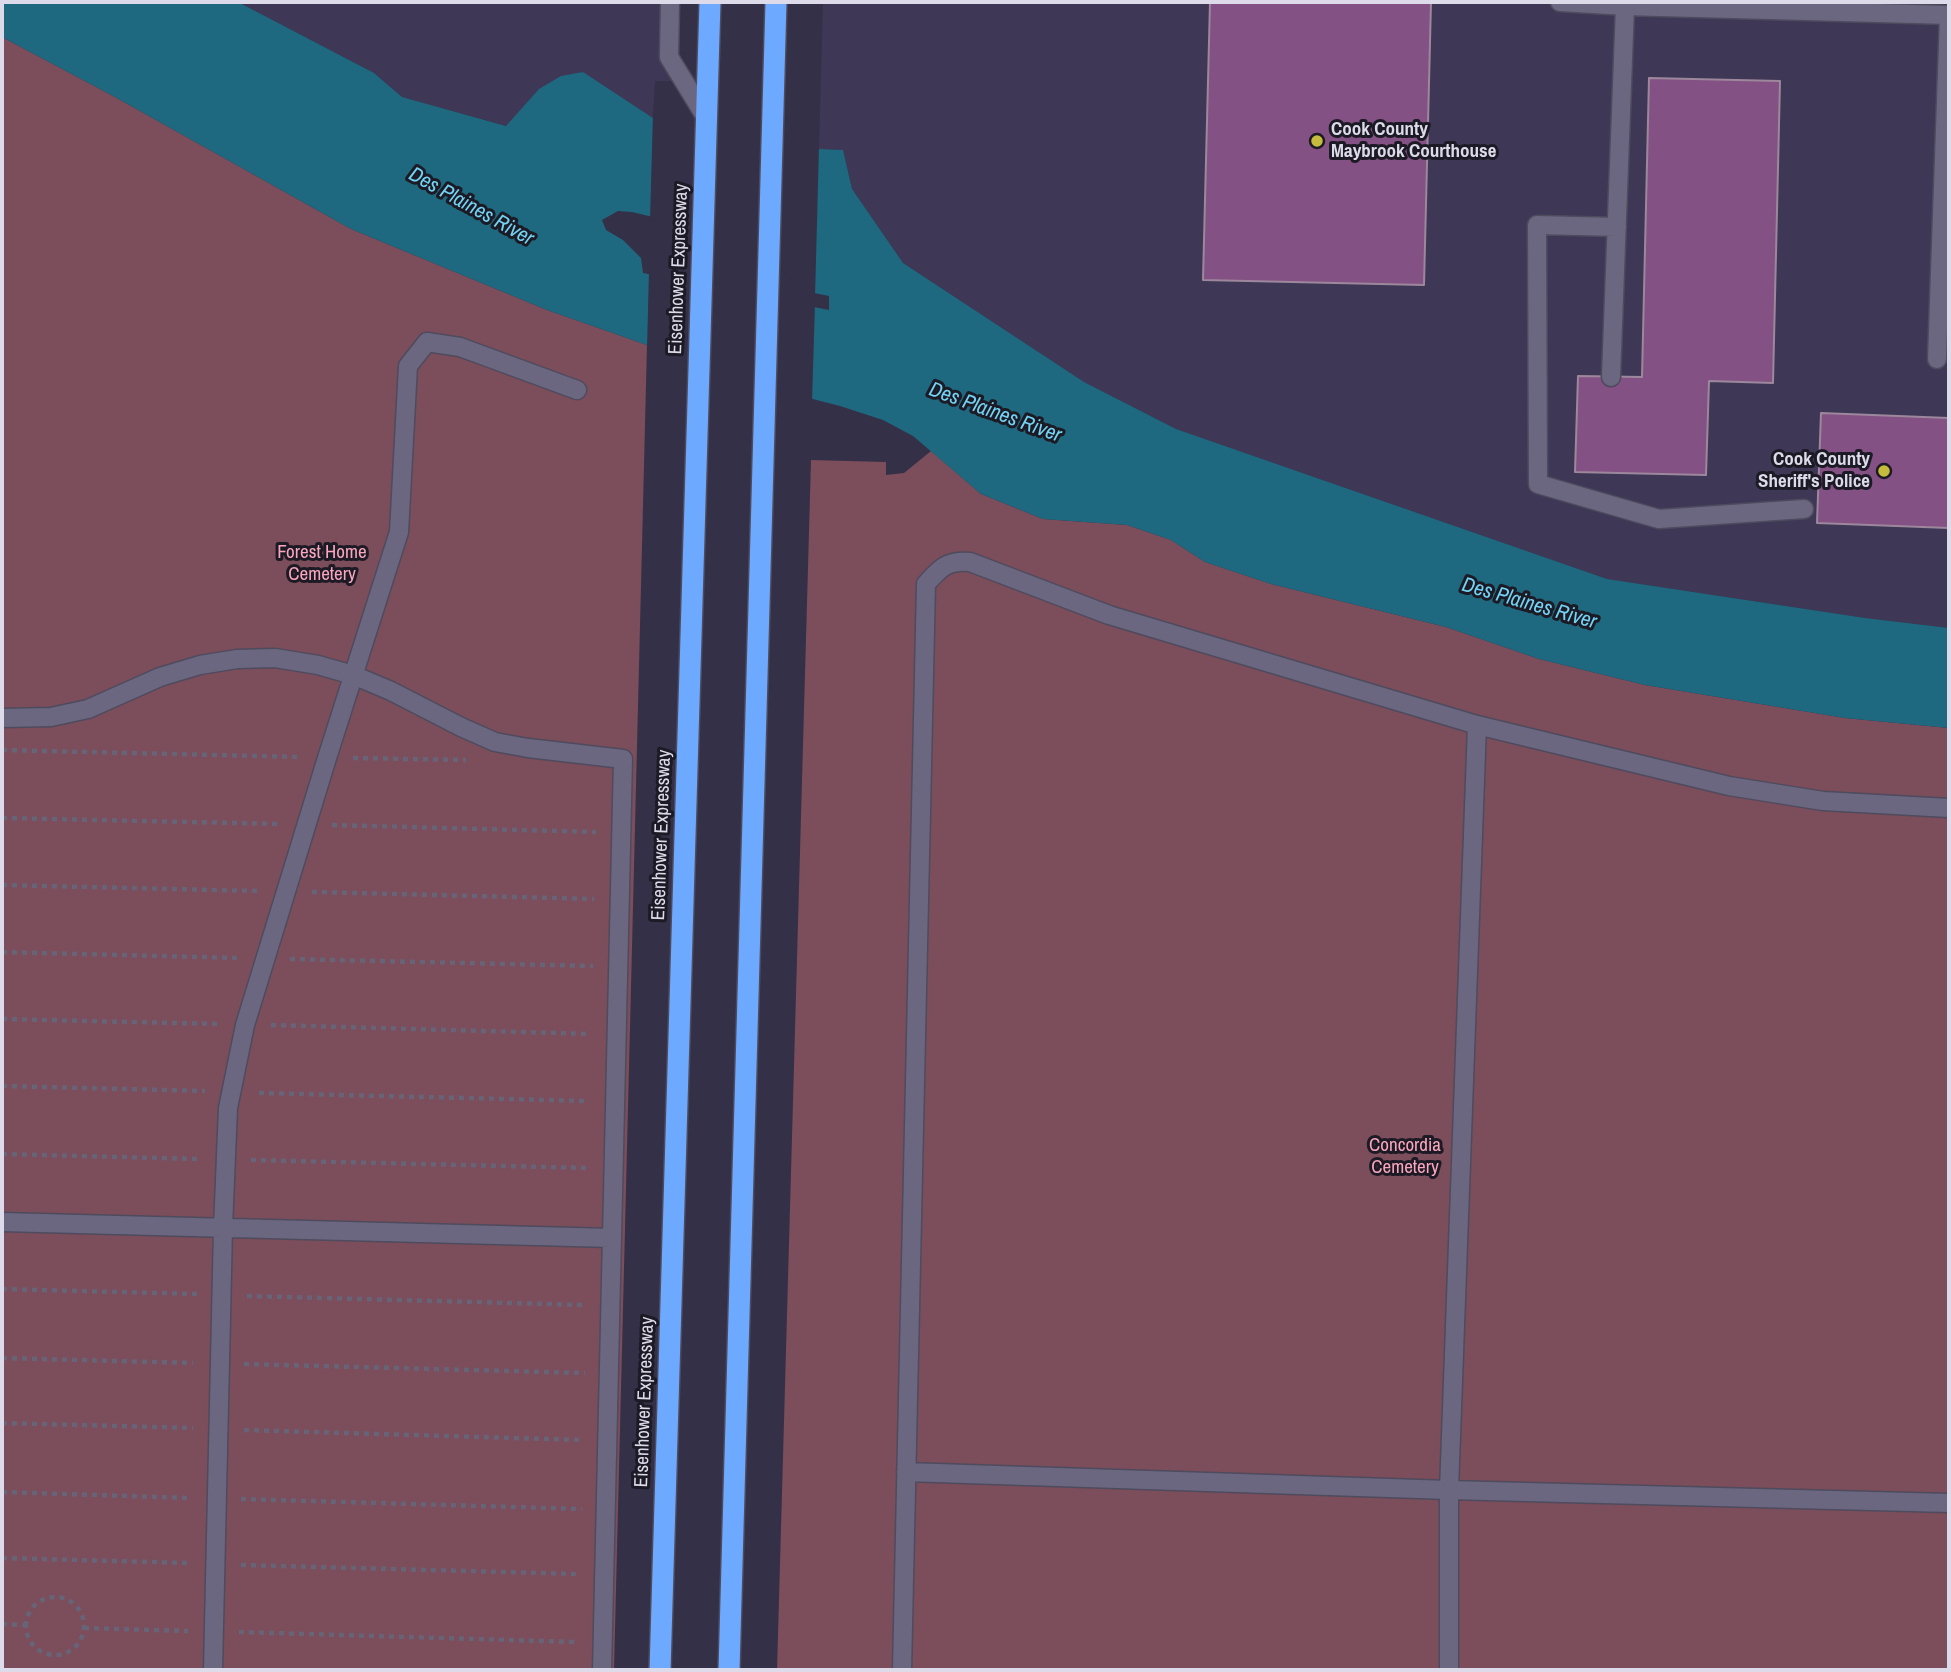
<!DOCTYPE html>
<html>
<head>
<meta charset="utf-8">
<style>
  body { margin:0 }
  #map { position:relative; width:1951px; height:1672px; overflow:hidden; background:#343047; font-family:"Archivo Narrow",sans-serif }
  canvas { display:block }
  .frame { position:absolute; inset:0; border:4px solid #dddbea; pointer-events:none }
</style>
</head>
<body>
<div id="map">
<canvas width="1951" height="1672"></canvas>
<div class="frame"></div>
</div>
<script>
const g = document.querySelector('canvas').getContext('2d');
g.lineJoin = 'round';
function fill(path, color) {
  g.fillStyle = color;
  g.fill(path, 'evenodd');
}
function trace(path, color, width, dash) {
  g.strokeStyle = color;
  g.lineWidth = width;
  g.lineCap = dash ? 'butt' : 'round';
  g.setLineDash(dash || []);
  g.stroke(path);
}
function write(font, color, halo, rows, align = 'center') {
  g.font = font + ' "Archivo Narrow",sans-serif';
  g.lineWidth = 6;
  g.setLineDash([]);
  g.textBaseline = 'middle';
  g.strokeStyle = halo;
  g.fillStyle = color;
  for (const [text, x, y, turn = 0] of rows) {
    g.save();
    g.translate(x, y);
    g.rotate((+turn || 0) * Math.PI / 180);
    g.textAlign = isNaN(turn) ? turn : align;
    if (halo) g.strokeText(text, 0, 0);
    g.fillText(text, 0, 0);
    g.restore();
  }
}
const built = new Path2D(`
  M238 2H680L677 81H655L653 118 583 72 539 89 507 126 402 97 374 73Z
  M823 2H1949V628L1865 618 1607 579 1176 429 1084 382 903 263 852 189 843 150 819 149Z`);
const green = new Path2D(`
  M2 37 115 97 351 229 547 310 647 345 614 1670H2Z
  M931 451 981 494 1043 519 1127 525 1171 540 1205 562 1271 584 1446 627 1539 659 1645 685 1845 718 1949 728V1670H777L811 460 886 462V475L904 473Z`);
const water = new Path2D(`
  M2 2H238L374 73 402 97 506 126 539 89 561 76 583 72 653 118 819 149 843 150 852 189 903 263 1084 382 1176 429 1607 579 1865 618 1949 628V728L1845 718 1645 685 1539 659 1446 627 1271 584 1205 562 1171 540 1127 525 1043 519 981 494 913 436 883 420 840 406 692 368 647 345 547 310 351 229 115 97 2 37ZM618 211 632 212 716 232 780 262 809 292 829 296V310L643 273 641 258 623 240 606 230 602 220Z`);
const pier = new Path2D(`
  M653 113 819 146 815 297 806 295 778 265 715 235 650 220Z
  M649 271 815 304 812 402 691 371 647 349Z`);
const building = new Path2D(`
  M1210 2H1431L1424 285 1203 280Z
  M1649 78 1780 81 1773 383 1709 381 1706 475 1575 472 1578 376 1642 377Z
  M1821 413 1949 418V528L1817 523Z`);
const path = new Path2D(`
  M2 750 302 757
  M353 758 466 760
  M2 818 281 824
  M332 825 596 832
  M2 885 258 891
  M312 892 594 899
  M2 952 240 958
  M290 959 593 966
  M2 1019 220 1024
  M271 1025 591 1034
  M2 1086 205 1091
  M259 1093 589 1101
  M2 1154 200 1159
  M251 1160 589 1168
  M2 1289 197 1294
  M247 1296 585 1305
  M2 1358 193 1363
  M244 1364 585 1373
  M2 1423 193 1428
  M244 1430 582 1440
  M2 1492 190 1498
  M241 1499 582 1509
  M2 1558 190 1563
  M241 1565 579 1574
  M26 1626a29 29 0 1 1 58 0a29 29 0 1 1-58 0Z
  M2 1624 25 1625
  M84 1628 188 1631
  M239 1632 576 1642`);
const service = new Path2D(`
  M670 2 669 57 707 119
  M1560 2 1625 6 1949 15
  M1617 227 1537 225 1538 484 1659 519 1804 509
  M1937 359 1949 15
  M1611 377 1625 6
  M2 718 51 717 88 709 160 677 200 665 237 659 275 658 318 665 353 675 391 691 461 727 495 742 528 748 623 759 602 1670
  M2 1222 612 1238
  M906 1472 1449 1490 1949 1503
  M213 1670 223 1228 228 1108 245 1025 327 758 399 532 408 366 427 342 460 347 577 390
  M902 1670 926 584C940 568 947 560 970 562L1109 615 1477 725 1729 786 1823 801 1949 808
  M1449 1670V1490L1477 725`);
const motorway = new Path2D(`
  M660 1670 710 2
  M729 1670 776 2`);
const markers = [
  [1317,141,7,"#c5bc3d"],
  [1884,471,7,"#c5bc3d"]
];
const poiNames = [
  ["Cook County",1331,130],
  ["Maybrook Courthouse",1331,152],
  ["Cook County",1870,460,"right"],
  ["Sheriff's Police",1870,482,"right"]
];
const streetNames = [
  ["Eisenhower Expressway",679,269,-88],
  ["Eisenhower Expressway",662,835,-88],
  ["Eisenhower Expressway",645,1402,-88]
];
const parkNames = [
  ["Forest Home",322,553],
  ["Cemetery",322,575],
  ["Concordia",1405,1146],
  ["Cemetery",1405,1168]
];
const waterNames = [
  ["Des Plaines River",471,207,29],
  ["Des Plaines River",995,413,20],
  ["Des Plaines River",1529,604,16]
];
fill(built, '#3e3856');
fill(green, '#7c4d5a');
fill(water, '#1f6980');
fill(pier, '#343047');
fill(building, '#835183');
trace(building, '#9d879c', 2);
trace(service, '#4e4b5e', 21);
trace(motorway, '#4e4b5e', 24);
trace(path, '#676478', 4.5, [5, 5]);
trace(service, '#6b6780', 18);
trace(motorway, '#6da9fe', 21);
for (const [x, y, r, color] of markers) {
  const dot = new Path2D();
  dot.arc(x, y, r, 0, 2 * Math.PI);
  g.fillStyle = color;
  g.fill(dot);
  trace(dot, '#1c1a24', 2.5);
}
write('bold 19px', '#dddbea', '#1c1a24', poiNames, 'left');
write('19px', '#dddbea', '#1c1a24', streetNames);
write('19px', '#faa6bd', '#1c1a24', parkNames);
write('italic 21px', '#72d3f5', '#1c1a24', waterNames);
</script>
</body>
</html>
